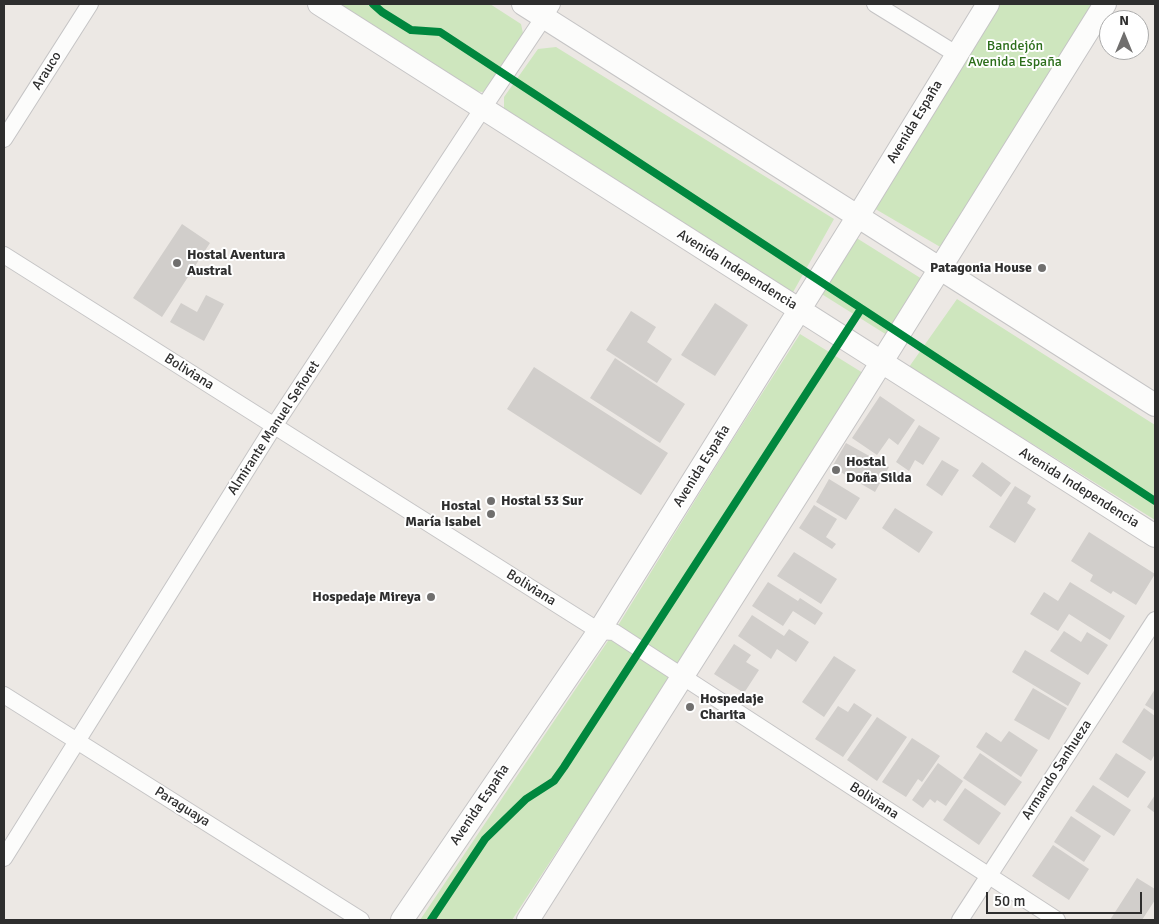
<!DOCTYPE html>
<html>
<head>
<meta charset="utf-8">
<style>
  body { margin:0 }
  #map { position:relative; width:1159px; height:924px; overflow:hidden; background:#ece8e4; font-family:Signika,sans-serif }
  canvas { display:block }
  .frame { position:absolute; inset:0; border:5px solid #2e2e2e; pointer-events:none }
  .north { position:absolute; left:1099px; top:10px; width:50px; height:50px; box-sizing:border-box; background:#fff; border:1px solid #ababab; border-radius:50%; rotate:0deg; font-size:14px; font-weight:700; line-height:20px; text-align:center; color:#2e2e2e }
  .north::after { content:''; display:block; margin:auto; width:18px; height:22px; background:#706f6e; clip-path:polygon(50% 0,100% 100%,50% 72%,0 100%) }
  .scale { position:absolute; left:986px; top:892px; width:156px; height:22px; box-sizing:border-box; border:2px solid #2e2e2e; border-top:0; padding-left:6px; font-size:15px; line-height:18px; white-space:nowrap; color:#2e2e2e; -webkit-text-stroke:4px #fff; paint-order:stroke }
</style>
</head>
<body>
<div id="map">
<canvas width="1159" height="924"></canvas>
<div class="frame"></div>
<div class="north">N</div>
<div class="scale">50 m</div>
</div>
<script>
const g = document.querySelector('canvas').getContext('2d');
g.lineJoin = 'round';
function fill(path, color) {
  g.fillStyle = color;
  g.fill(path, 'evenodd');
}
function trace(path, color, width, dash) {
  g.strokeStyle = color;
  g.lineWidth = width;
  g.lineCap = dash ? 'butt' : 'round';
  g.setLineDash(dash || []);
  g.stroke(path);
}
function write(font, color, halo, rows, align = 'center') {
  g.font = font + ' Signika,sans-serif';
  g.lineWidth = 4;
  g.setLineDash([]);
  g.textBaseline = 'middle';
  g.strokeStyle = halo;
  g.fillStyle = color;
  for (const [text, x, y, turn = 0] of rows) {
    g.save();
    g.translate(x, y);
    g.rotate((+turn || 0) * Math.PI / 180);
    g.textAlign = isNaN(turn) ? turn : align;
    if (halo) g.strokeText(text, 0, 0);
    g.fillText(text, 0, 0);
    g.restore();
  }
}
const green = new Path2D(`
  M331 4H490L521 24 524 38 483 92 472 91Z
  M998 4H1096L942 248 872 207Z
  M556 47 834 219 792 294 504 114V97L538 49Z
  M855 237 922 279 887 335 820 293Z
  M957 299 1155 425V520L909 367Z
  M800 334 863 373 673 674 512 920H420L614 632 728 447Z`);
const building = new Path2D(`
  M182 224 210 243 162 317 133 298Z
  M206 295 224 304 204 341 170 322 181 303 197 312Z
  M715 303 748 325 715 376 681 355Z
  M631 311 656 327 647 342 672 359 657 383 606 350Z
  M615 358 685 404 660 443 590 398Z
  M534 367 668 453 641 495 507 409Z
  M880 396 915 420 898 445 889 438 877 455 852 438Z
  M919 425 940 438 923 465 915 460 909 471 896 462Z
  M846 443 889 467 875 492 832 467Z
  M942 460 959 470 942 496 926 485Z
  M982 462 1011 483 1001 497 972 476Z
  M829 479 860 498 846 520 816 502Z
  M1015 486 1031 496 1027 503 1036 509 1015 543 989 527Z
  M814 505 837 519 826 537 836 544 832 549 799 528Z
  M895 508 933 532 919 553 882 528Z
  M1089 532 1155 574 1136 605 1113 591 1111 594 1090 581 1093 575 1071 561Z
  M794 552 837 579 821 604 777 576Z
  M768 582 798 601 800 598 823 613 815 625 793 611 783 626 752 606Z
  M1070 582 1125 616 1110 640 1069 614 1058 631 1030 614 1044 592 1058 601Z
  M752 615 784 636 789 629 809 642 796 662 777 649 771 659 738 636Z
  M1064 631 1081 642 1087 632 1108 645 1088 675 1050 651Z
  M734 644 751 655 746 662 759 670 744 693 714 674Z
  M1025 650 1081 683 1068 706 1012 672Z
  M834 656 856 670 824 717 802 702Z
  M1033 688 1067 708 1049 740 1014 720Z
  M1155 689V711L1145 705Z
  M854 703 872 715 843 757 815 739 838 706 848 712Z
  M1144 708 1155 716V754L1151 761 1122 742Z
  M877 717 907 737 877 781 847 760Z
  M1009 731 1038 750 1021 777 976 747 986 732 1001 742Z
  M912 738 940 756 922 782 918 779 906 797 882 782Z
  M980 753 1022 782 1005 806 963 778Z
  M1116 753 1146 772 1128 798 1099 779Z
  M938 763 963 781 946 806 937 800 935 803 930 799 923 808 912 800Z
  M1093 785 1131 810 1114 836 1075 811Z
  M965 788 1001 813 979 845 943 820Z
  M1155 795V813L1147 807Z
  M1071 816 1101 836 1084 862 1054 842Z
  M1053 845 1089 869 1069 900 1032 876Z
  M1137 878 1155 889V900L1142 920H1110Z`);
const street = new Path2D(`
  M875 4 956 54
  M4 139 90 4
  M4 255 599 631 614 632 1057 920
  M4 695 361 920
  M4 858 274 426 483 108 544 17 552 4
  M960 920 1155 620`);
const secondary = new Path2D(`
  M319 4 1155 536
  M523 4 1155 405
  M402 920 599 631 858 216 988 4
  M528 920 861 395 1105 4`);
const cycleway = new Path2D(`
  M373 4 382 12 411 30 440 32 1155 501
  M431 920 485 839 526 799 554 781 564 767 861 309`);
const markers = [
  [177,263,5,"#706f6e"],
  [1042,268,5,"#706f6e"],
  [836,470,5,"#706f6e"],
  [491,501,5,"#706f6e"],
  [491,514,5,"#706f6e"],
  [431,597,5,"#706f6e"],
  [690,707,5,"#706f6e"]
];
const parkNames = [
  ["Bandejón",1015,46],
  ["Avenida España",1015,62]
];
const streetNames = [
  ["Arauco",47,71,-58],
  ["Avenida España",915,122,-59],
  ["Avenida Independencia",737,270,32],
  ["Boliviana",189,372,32],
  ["Almirante Manuel Señoret",274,428,-57],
  ["Avenida España",702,466,-58],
  ["Avenida Independencia",1079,488,32],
  ["Boliviana",531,588,32],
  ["Armando Sanhueza",1057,770,-57],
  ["Boliviana",874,801,33],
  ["Avenida España",480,805,-56],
  ["Paraguaya",182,807,32]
];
const poiNames = [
  ["Hostal Aventura",187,255],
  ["Austral",187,271],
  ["Patagonia House",1032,268,"right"],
  ["Hostal",846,462],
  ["Doña Silda",846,478],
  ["Hostal 53 Sur",501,501],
  ["Hostal",481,506,"right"],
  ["María Isabel",481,522,"right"],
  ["Hospedaje Mireya",421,597,"right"],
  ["Hospedaje",700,699],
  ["Charita",700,715]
];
fill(green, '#cee6be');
fill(building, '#d1cecb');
trace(street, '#c5c4c5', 18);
trace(secondary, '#c5c4c5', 24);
trace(street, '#fcfcfb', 16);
trace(secondary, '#fcfcfb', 22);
trace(cycleway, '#00873e', 8);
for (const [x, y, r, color] of markers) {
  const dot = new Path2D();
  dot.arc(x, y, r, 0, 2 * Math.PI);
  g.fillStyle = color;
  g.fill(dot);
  trace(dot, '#fff', 2);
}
write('14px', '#2c6e1b', '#fff', parkNames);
write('14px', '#2e2e2e', '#fff', streetNames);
write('bold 14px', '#2e2e2e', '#fff', poiNames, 'left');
</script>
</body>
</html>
